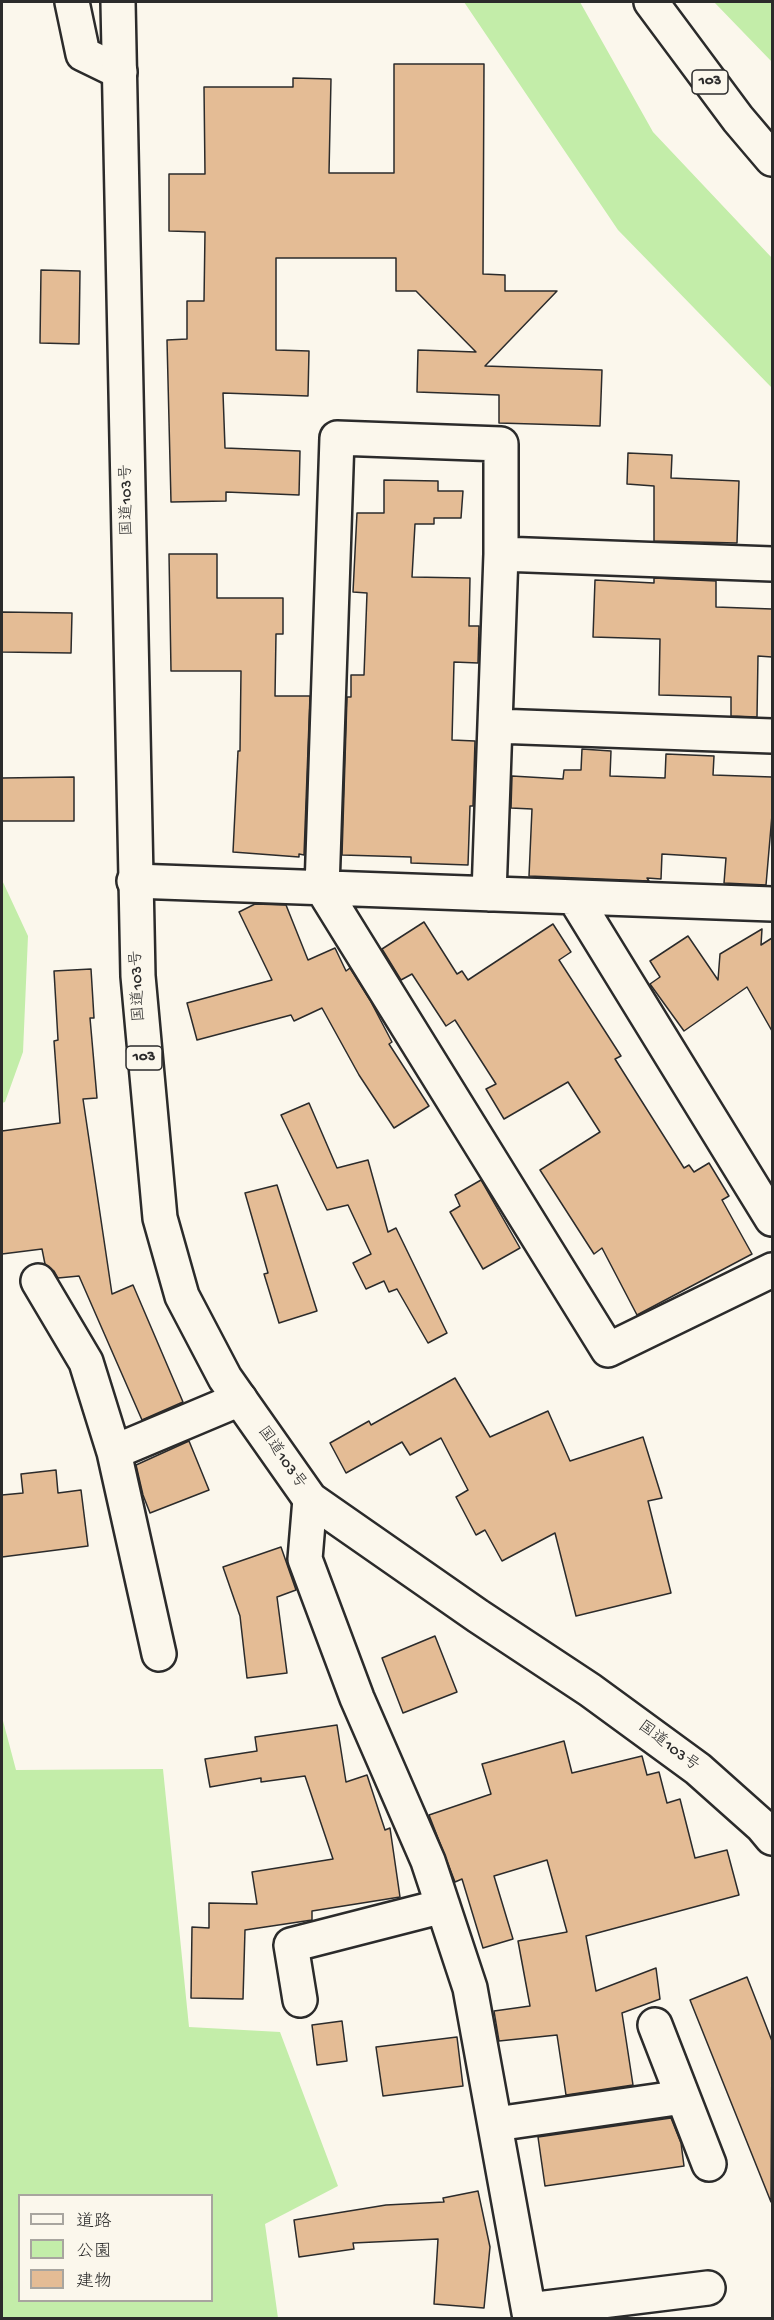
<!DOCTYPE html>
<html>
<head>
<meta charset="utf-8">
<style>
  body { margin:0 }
  #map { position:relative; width:774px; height:2320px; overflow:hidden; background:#fbf7ec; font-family:"Gochi Hand","Klee One",sans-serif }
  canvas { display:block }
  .frame { position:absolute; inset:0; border:3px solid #2b2b2b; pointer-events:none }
  .legend { position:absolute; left:18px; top:2194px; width:195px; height:108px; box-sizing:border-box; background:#fbf7ec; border:2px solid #a8a59f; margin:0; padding:8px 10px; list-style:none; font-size:18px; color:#2b2b2b }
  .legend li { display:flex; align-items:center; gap:12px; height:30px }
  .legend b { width:30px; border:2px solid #a8a59f }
</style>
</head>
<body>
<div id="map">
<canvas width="774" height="2320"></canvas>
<div class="frame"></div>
<ul class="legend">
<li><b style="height:8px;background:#fbf7ec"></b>道路</li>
<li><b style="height:16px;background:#c3eda9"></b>公園</li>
<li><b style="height:16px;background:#e4bc95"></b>建物</li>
</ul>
</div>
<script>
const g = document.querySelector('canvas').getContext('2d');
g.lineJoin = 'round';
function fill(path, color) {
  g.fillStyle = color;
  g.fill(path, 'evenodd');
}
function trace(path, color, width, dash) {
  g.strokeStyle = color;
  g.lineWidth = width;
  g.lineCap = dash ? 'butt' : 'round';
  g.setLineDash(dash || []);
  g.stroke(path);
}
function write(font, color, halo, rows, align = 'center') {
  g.font = font + ' "Gochi Hand","Klee One",sans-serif';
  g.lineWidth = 4.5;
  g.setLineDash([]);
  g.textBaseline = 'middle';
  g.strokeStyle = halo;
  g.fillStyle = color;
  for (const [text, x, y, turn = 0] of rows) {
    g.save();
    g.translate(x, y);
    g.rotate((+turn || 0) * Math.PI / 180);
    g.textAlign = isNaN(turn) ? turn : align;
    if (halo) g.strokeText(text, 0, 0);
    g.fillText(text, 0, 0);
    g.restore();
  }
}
const green = new Path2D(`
  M464 2H580L653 132 772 258V388L618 230Z
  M714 2H772V62Z
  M2 880 28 936 23 1052 5 1102 2 1103Z
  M2 1717 16 1770 163 1769 189 2027 280 2032 338 2186 265 2224 278 2318H2ZM20 2196H212V2300H20Z`);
const building = new Path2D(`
  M394 64H484L483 274 505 275V291H557L485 366 602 370 600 426 499 423V395L417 392 418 350 476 352 416 291H396V258H276V350L309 351 308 396 223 393 225 448 300 451 299 495 226 492V501L171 502 167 340 187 339V301H204L205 232 169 231V174H205L204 87H293V78L331 79 329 173H394Z
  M41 270 80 271 79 344 40 343Z
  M628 453 672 455 671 478 739 481 737 543 654 541V486L627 484Z
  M384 480 438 481V491H463L461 518H434V524H415L412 577 470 578 469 626H479L478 663 454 662 452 740 475 741 473 806H470L468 865 411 863V857L342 855 347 697H351V675H364L367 593 353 592 357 513H384Z
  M169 554H217V598H283V634H276L275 696H310L304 855 299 854V857L233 852 238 751H240L241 671H171Z
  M654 578 716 581V607L772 609V657L758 656 757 717 731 716V697L659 695 660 639 593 637 595 580 654 583Z
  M2 612 72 613 71 653 2 652Z
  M582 749 611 751 610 776 665 778 666 754 714 756 713 775 772 777V815L766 885 724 883 726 858 662 854 661 879 647 878 649 881 529 876 532 809 511 808 512 776 563 779 564 770H581Z
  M74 777V821H2V778Z
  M255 904 286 905 308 960 335 948 346 971 350 968 370 1000 392 1042 389 1044 429 1106 394 1128 359 1075 322 1008 294 1021 291 1015 197 1040 187 1003 272 980 239 912Z
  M424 922 457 974 462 971 468 980 553 924 571 952 559 960 621 1056 615 1059 684 1168 689 1165 694 1172 709 1163 729 1196 722 1200 752 1254 637 1315 602 1248 594 1254 540 1170 600 1132 568 1082 504 1119 486 1089 496 1084 455 1020 446 1026 412 974 401 980 382 949Z
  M762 929 761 945 772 938V1031L747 987 684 1031 650 984 660 977 650 961 688 936 718 980 720 954Z
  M91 969 94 1018H90L97 1098 83 1099 112 1294 133 1285 183 1402 142 1420 79 1276 58 1278 54 1271 45 1264 42 1249 2 1254V1131L60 1123 54 1041 58 1040 54 971Z
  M309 1103 337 1168 368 1160 388 1232 396 1228 447 1333 428 1343 397 1289 389 1292 384 1281 366 1289 353 1263 371 1254 348 1205 327 1210 281 1115Z
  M481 1180 520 1248 483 1269 450 1212 460 1206 455 1195Z
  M277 1185 317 1311 279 1323 264 1274 268 1273 245 1193Z
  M455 1378 490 1437 548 1411 570 1461 643 1437 662 1498 648 1501 671 1593 576 1616 555 1533 502 1561 485 1530 476 1535 456 1497 468 1490 441 1438 410 1455 402 1442 346 1473 330 1443 369 1421 371 1425Z
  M189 1441 209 1490 150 1513 143 1495 136 1465Z
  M56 1470 58 1493 81 1490 88 1546 2 1557V1495L23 1493 21 1474Z
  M281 1547 296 1590 277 1597 287 1673 247 1678 240 1616 223 1567Z
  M435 1636 457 1692 403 1713 382 1658Z
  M337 1725 346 1782 367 1775 385 1830 390 1828 400 1897 312 1911V1920L245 1930 243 1999 191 1998 192 1927 209 1928V1903L257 1904 252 1872 333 1859 305 1776 261 1782V1778L210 1787 205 1759 257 1751 255 1737Z
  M564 1741 572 1773 642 1756 647 1775 659 1772 667 1803 680 1799 695 1858 727 1850 739 1895 586 1936 596 1991 656 1968 660 1999 622 2013 633 2085 566 2095 557 2035 499 2041 494 2011 530 2006 518 1941 567 1932 547 1860 494 1876 513 1939 483 1948 462 1879 455 1882 429 1815 491 1794 482 1764Z
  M747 1977 772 2041 771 2202 690 2000Z
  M342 2021 347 2061 317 2065 312 2025Z
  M457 2037 463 2086 383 2096 376 2047Z
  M671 2118 681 2143 684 2166 545 2186 538 2137Z
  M478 2191 490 2247 484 2308 434 2304 438 2239 353 2243 354 2249 299 2257 294 2220 386 2205 444 2202 443 2198Z`);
const minor = new Path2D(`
  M72 2 83 54 120 72
  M772 564 501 554V444L337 438 322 888 608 1350 772 1270
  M495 726 772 736
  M134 881 772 904
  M489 894 501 554
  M574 897 772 1219
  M38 1281 86 1362 114 1452 159 1654
  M114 1452 240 1399
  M310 1499 305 1559 357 1698 428 1861 470 1988 530 2318
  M300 2000 291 1945 443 1906
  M655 2025 709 2164
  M496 2124 683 2097
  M529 2310 708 2288`);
const highway = new Path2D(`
  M118 2 138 976 160 1218 182 1296 225 1378 310 1499 478 1616 590 1690 698 1769 762 1826 772 1838
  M651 2 738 119 772 159`);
const shields = [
  [710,82,36],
  [144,1058,36]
];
const shieldNames = [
  ["103",710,82],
  ["103",144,1058]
];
const streetNames = [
  ["国道103号",128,500,-91],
  ["国道103号",139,986,-93],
  ["国道103号",281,1458,55],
  ["国道103号",668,1747,37]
];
fill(green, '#c3eda9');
fill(building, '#e4bc95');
trace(building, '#2b2b2b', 1.5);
trace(minor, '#2b2b2b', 38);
trace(highway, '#2b2b2b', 38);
trace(minor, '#fbf7ec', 33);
trace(highway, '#fbf7ec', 33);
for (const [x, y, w] of shields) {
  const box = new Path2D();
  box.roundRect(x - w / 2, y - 12, w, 24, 4.5);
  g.fillStyle = '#fbf7ec';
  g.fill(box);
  trace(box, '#2b2b2b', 1.5);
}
write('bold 15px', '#2b2b2b', null, shieldNames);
write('16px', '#2b2b2b', '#fbf7ec', streetNames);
</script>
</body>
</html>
